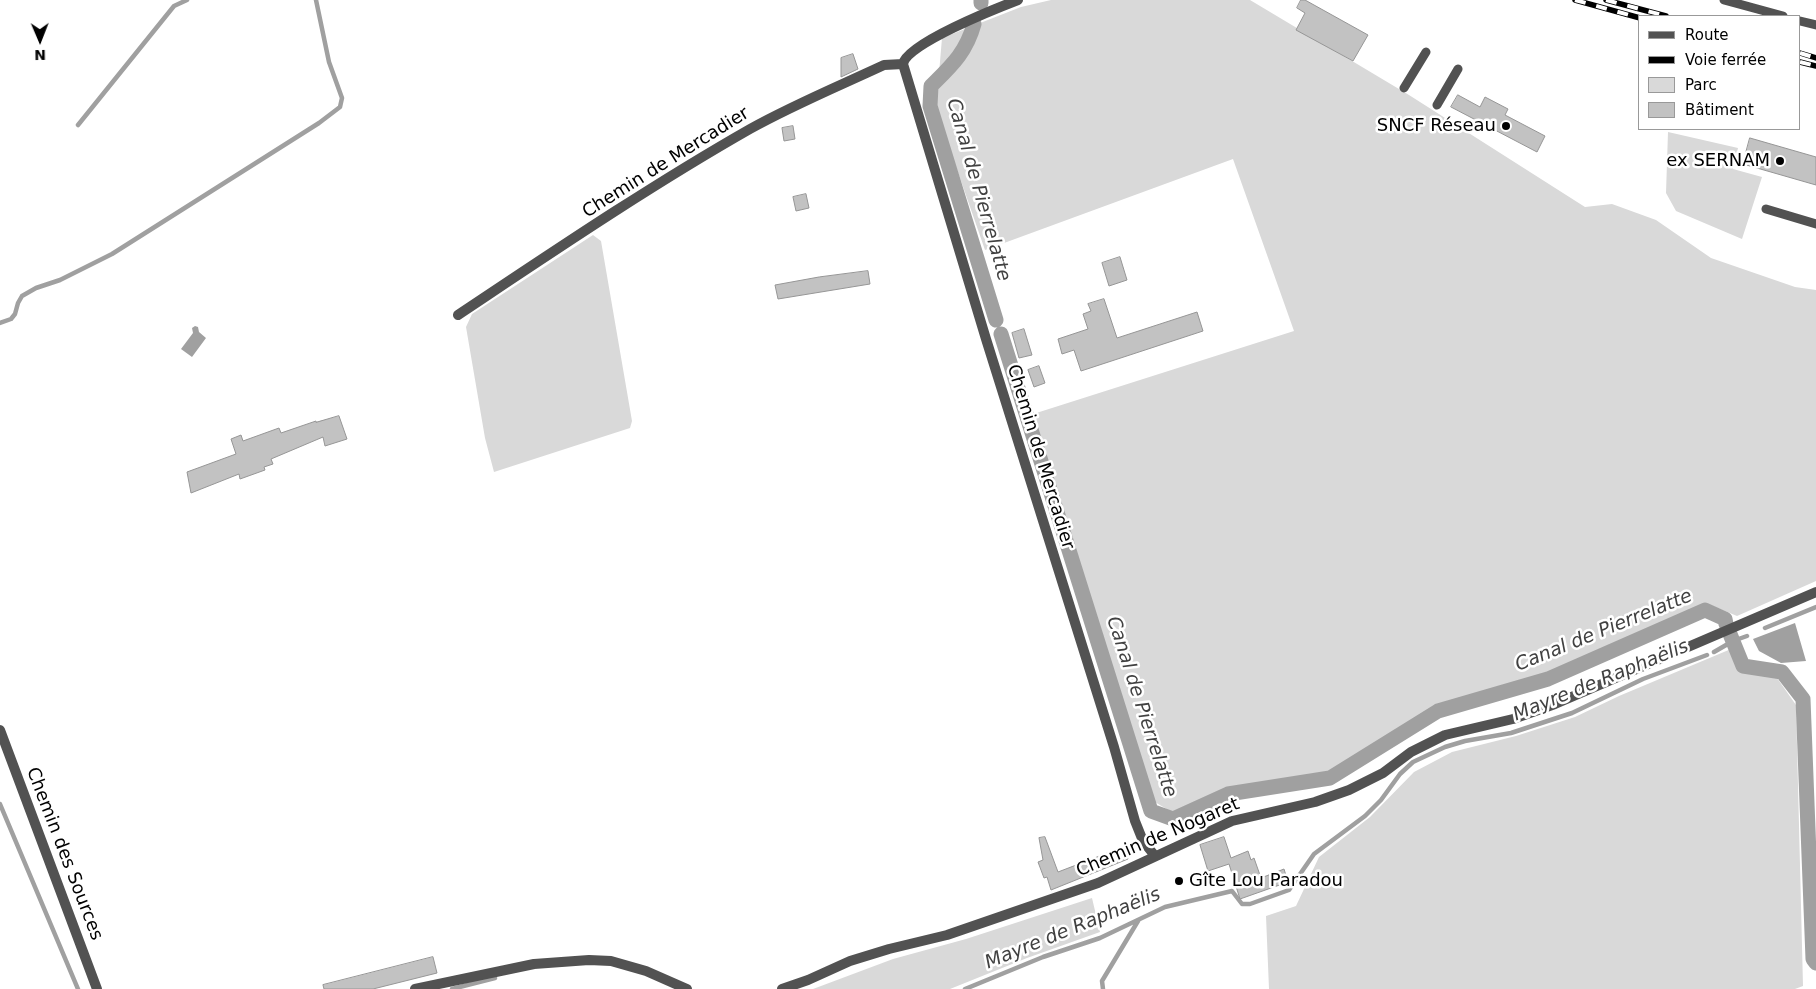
<!DOCTYPE html>
<html>
<head>
<meta charset="utf-8">
<style>
  body { margin:0 }
  #map { position:relative; width:1816px; height:989px; overflow:hidden; background:#fff; font-family:"DejaVu Sans",sans-serif }
  canvas { display:block }
  .legend { position:absolute; left:1638px; top:15px; width:162px; height:115px; box-sizing:border-box; background:#fff; border:1px solid #999; margin:0; padding:6px 9px; list-style:none; font-size:15px; color:#000 }
  .legend li { display:flex; align-items:center; gap:10px; height:25px }
  .legend b { width:25px; border:1px solid #999 }
  .north { position:absolute; left:15px; top:15px; width:50px; height:50px; -webkit-text-stroke:4px #fff; paint-order:stroke; rotate:179deg; font-size:14px; font-weight:700; line-height:20px; text-align:center; color:#000 }
  .north::after { content:''; display:block; margin:auto; width:18px; height:22px; background:#000; clip-path:polygon(50% 0,100% 100%,50% 72%,0 100%) }
</style>
</head>
<body>
<div id="map">
<canvas width="1816" height="989"></canvas>
<ul class="legend">
<li><b style="height:6px;background:#525252"></b>Route</li>
<li><b style="height:6px;background:#000"></b>Voie ferrée</li>
<li><b style="height:14px;background:#d9d9d9"></b>Parc</li>
<li><b style="height:14px;background:#c2c2c2"></b>Bâtiment</li>
</ul>
<div class="north">N</div>
</div>
<script>
const g = document.querySelector('canvas').getContext('2d');
g.lineJoin = 'round';
function fill(path, color) {
  g.fillStyle = color;
  g.fill(path, 'evenodd');
}
function trace(path, color, width, dash) {
  g.strokeStyle = color;
  g.lineWidth = width;
  g.lineCap = dash ? 'butt' : 'round';
  g.setLineDash(dash || []);
  g.stroke(path);
}
function write(font, color, halo, rows, align = 'center') {
  g.font = font + ' "DejaVu Sans",sans-serif';
  g.lineWidth = 5;
  g.setLineDash([]);
  g.textBaseline = 'middle';
  g.strokeStyle = halo;
  g.fillStyle = color;
  for (const [text, x, y, turn = 0] of rows) {
    g.save();
    g.translate(x, y);
    g.rotate((+turn || 0) * Math.PI / 180);
    g.textAlign = isNaN(turn) ? turn : align;
    if (halo) g.strokeText(text, 0, 0);
    g.fillText(text, 0, 0);
    g.restore();
  }
}
const green = new Path2D(`
  M1051 0H1250L1409 95 1585 207 1612 204 1656 220 1711 258 1795 287 1816 290V581L1737 616 1706 603 1544 676 1434 707 1331 771 1226 788 1173 813 1155 802 1030 415 1294 331 1233 159 985 250 936 109 942 38 1021 7Z
  M1668 132 1738 148 1733 169 1762 177 1742 239 1676 211 1666 193Z
  M593 235 601 241 632 421 630 428 494 472 485 438 466 327 472 314Z
  M1731 649 1738 671 1777 678 1796 705 1803 986 1795 989H1269L1266 916 1296 906 1319 857 1370 817 1414 772 1452 752 1516 736 1575 717 1619 696Z
  M1092 898 1100 932 1027 958 950 989H813L893 959 966 939Z`);
const water = new Path2D(`
  M195 326 198 327 199 332 206 338 192 357 181 349 193 333 192 328Z
  M1795 623 1806 661 1781 663 1759 651 1753 639Z`);
const stream = new Path2D(`
  M78 125 174 6 187 0
  M0 323 11 319 15 314 18 303 22 296 36 288 60 280 112 254 319 123 340 107 342 98 329 62 316 0
  M1765 628 1816 607
  M1714 652 1733 641 1747 636
  M0 804 78 989
  M452 989 495 978
  M965 989 1043 957 1100 938 1165 907 1232 891 1242 904H1250L1289 890 1314 854 1365 816 1381 800 1400 774 1413 762 1445 747 1465 741 1511 733 1572 713 1643 679 1707 655
  M1103 989 1102 981 1138 921`);
const canal = new Path2D(`
  M981 0V3
  M974 24C966 53 951 66 931 86L930 106 996 320
  M1001 334 1151 811 1173 819 1228 794 1330 778 1438 711 1548 679 1705 610 1725 619 1726 624
  M1730 634 1743 666 1782 672 1803 699 1813 959 1816 963`);
const building = new Path2D(`
  M1301 0H1305L1368 35 1353 61 1296 30 1305 13 1297 8Z
  M853 54 858 69 841 77V58Z
  M1458 95 1480 107 1485 97 1508 109 1505 115 1545 136 1537 152 1451 107Z
  M793 126 795 139 784 141 782 128Z
  M1750 138 1816 157V185L1743 164Z
  M806 194 809 208 796 211 793 197Z
  M1120 257 1127 280 1109 286 1102 263Z
  M868 271 870 284 778 299 775 285 819 277Z
  M1104 299 1117 338 1197 312 1203 331 1081 371 1074 350 1062 354 1058 339 1088 329 1083 314 1091 311 1088 304Z
  M1024 329 1032 355 1019 358 1012 333Z
  M1039 366 1045 383 1034 387 1028 370Z
  M339 416 347 439 325 446 323 437 271 459 273 464 264 467 265 470 240 479 239 474 191 493 187 472 236 454 231 439 241 435 243 441 279 428 281 433 316 421V422Z
  M1045 837 1058 872 1123 847 1128 859 1051 890 1047 877 1044 878 1038 862 1043 860 1039 838Z
  M1224 837 1231 858 1248 851 1251 860 1254 858 1261 878 1284 869 1288 882 1240 899 1229 864 1208 871 1200 845Z
  M433 957 437 973 373 989H324L323 985Z`);
const service = new Path2D(`
  M1724 0 1783 16
  M1800 21 1816 25
  M1404 88 1426 52
  M1437 105 1458 69
  M1766 209 1816 224`);
const minor = new Path2D(`
  M1018 0C997 8 906 44 903 64L986 339 1114 747 1135 821 1143 841 1155 856
  M458 315C554 251 650 186 750 129 793 105 839 86 884 65L903 64
  M0 730 97 989
  M415 989 534 964 589 960 611 961 646 971 687 989
  M782 989 808 980 850 961 889 949 947 935 1098 883 1232 821 1315 802 1349 790 1383 773 1411 752 1445 735 1513 719 1555 704 1816 592`);
const rail = new Path2D(`
  M1575 0 1640 18
  M1606 0 1666 16
  M1800 53 1816 58
  M1800 62 1816 66`);
const markers = [
  [1506,126,5,"#000"],
  [1780,161,5,"#000"],
  [1179,881,5,"#000"]
];
const poiNames = [
  ["SNCF Réseau",1496,126],
  ["ex SERNAM",1770,161],
  ["Gîte Lou Paradou",1189,881,"left"]
];
const streetNames = [
  ["Chemin de Mercadier",666,163,-32],
  ["Chemin de Mercadier",1040,457,73],
  ["Chemin de Nogaret",1158,838,-23],
  ["Chemin des Sources",64,854,69]
];
const waterNames = [
  ["Canal de Pierrelatte",978,190,74],
  ["Canal de Pierrelatte",1604,631,-22],
  ["Mayre de Raphaëlis",1601,681,-22],
  ["Canal de Pierrelatte",1141,707,72],
  ["Mayre de Raphaëlis",1073,929,-22]
];
fill(green, '#d9d9d9');
fill(water, '#a0a0a0');
trace(stream, '#a0a0a0', 4.5);
trace(canal, '#a0a0a0', 15);
fill(building, '#c2c2c2');
trace(building, '#969696', 1);
trace(service, '#525252', 9);
trace(minor, '#525252', 10);
trace(rail, '#000', 5.5);
trace(rail, '#fff', 4, [11]);
for (const [x, y, r, color] of markers) {
  const dot = new Path2D();
  dot.arc(x, y, r, 0, 2 * Math.PI);
  g.fillStyle = color;
  g.fill(dot);
  trace(dot, '#fff', 2);
}
write('18px', '#000', '#fff', poiNames, 'right');
write('18px', '#000', '#fff', streetNames);
write('italic 19px', '#414141', '#fff', waterNames);
</script>
</body>
</html>
